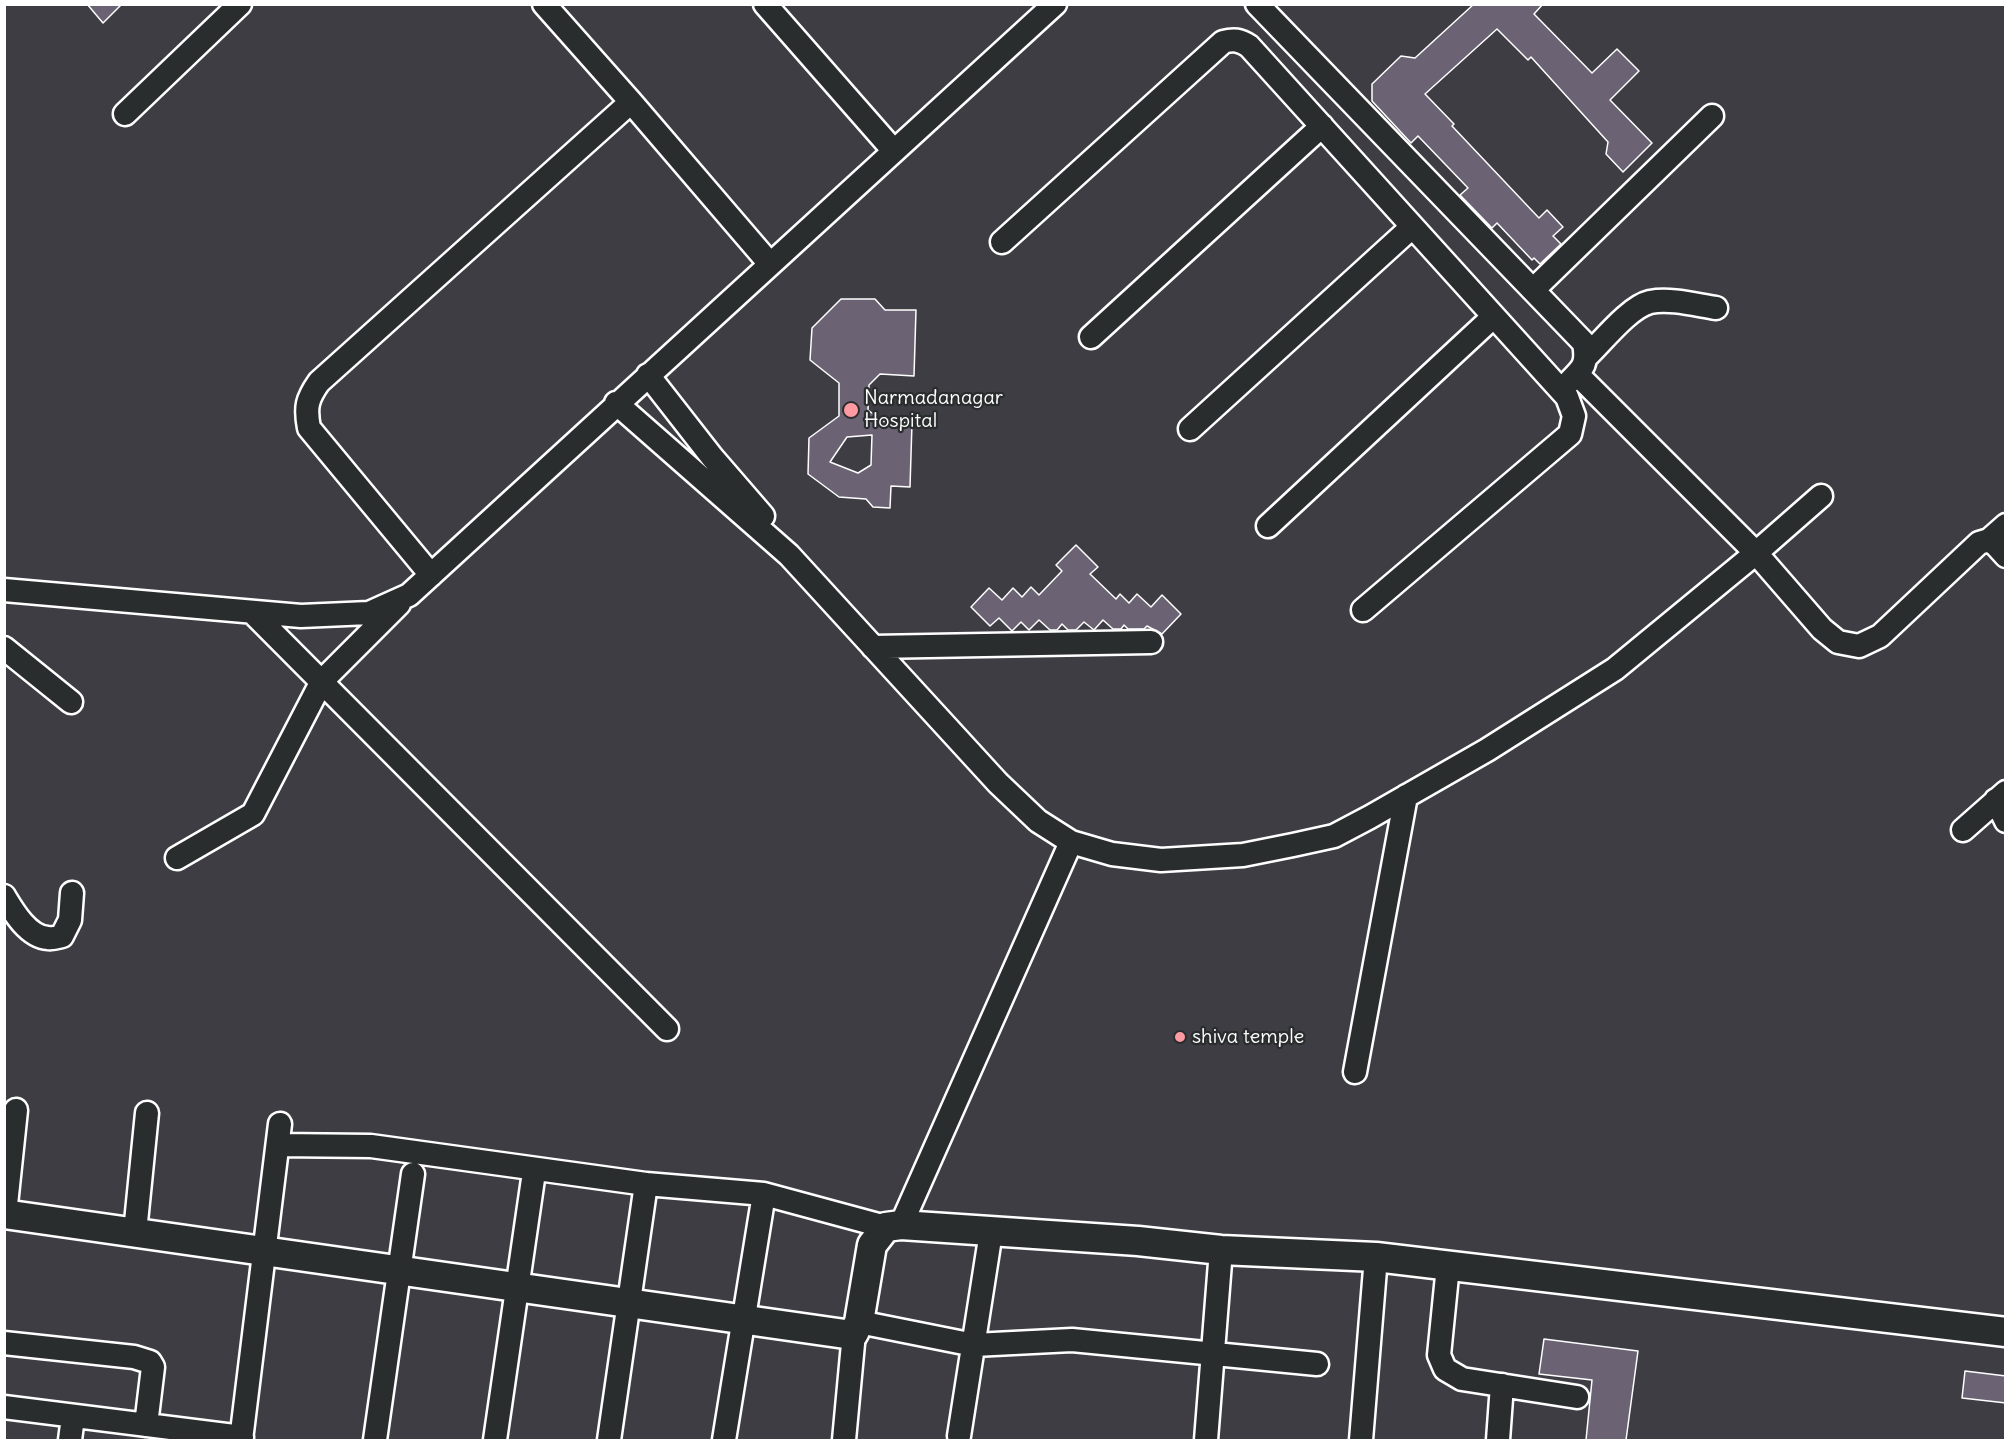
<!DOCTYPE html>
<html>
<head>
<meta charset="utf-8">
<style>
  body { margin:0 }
  #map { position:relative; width:2010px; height:1445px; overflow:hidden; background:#3e3d43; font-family:Delius,sans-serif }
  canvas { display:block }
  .frame { position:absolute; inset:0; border:6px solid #fff; pointer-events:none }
</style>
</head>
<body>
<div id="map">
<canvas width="2010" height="1445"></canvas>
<div class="frame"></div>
</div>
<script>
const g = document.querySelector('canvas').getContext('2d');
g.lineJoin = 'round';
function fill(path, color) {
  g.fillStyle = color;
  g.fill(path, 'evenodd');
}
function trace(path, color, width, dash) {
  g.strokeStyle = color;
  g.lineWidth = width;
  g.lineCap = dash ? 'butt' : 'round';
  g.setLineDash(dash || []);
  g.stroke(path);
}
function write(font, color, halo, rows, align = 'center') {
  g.font = font + ' Delius,sans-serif';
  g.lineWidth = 4.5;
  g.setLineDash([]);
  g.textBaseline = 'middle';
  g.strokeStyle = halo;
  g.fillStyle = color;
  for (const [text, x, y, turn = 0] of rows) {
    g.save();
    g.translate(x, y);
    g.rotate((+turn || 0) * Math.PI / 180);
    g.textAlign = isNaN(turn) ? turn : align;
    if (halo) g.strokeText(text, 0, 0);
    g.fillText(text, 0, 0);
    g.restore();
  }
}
const building = new Path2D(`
  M87 4H122L103 23Z
  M1474 4H1543L1534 14 1592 73 1617 49 1639 71 1610 100 1652 143 1623 172 1606 154 1608 142 1531 57 1528 60 1497 29 1425 94 1454 124 1452 126 1539 218 1547 210 1563 227 1553 236 1561 244 1540 264 1534 258 1532 260 1497 223 1492 228 1460 195 1468 188 1418 136 1411 143 1372 101V84L1401 56 1415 58Z
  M841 299H875L885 310H916L914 376 880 374 869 385 868 410 882 421 912 423 910 487 891 486 890 508 873 507 866 499 839 497 808 474 809 438 839 416V383L810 360 812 328ZM872 435 871 465 858 473 830 462 847 437Z
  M1076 545 1098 567 1090 574 1116 599 1120 594 1129 603 1137 594 1151 607 1162 595 1181 614 1162 634 1147 626 1144 629H1128L1124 625 1121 629H1113L1103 620 1094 630 1084 622 1076 630H1068L1062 624 1057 630H1050L1039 620 1029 630 1021 622 1012 631 999 618 990 626 971 607 989 588 1002 600 1013 588 1022 597 1031 587 1039 595 1062 571 1056 565Z
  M1544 1339 1638 1351 1626 1440H1586L1592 1380 1539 1374Z
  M1965 1371 2006 1376V1403L1962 1398Z`);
const minor = new Path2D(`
  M544 4 631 102 770 264
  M765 4 894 151
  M1257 4 1584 343C1588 365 1583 368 1568 383
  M125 114 240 4
  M1002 242 1223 42C1234 39 1240 40 1249 46L1567 397 1574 416 1570 434 1363 610
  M1533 290 1712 116
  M1091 337 1322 126
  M1586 357C1602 342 1629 307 1650 302 1671 298 1696 305 1716 308
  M1577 374 1756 553 1822 629 1838 642 1859 646 1880 636 1979 543 1989 540 1996 545 2006 556
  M648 375 712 457 763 516
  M616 403 789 555 998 783 1038 821 1071 842 1112 854 1161 860 1243 855 1293 845 1334 836 1370 817 1487 750 1615 669 1756 553 1821 496
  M1190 429 1412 227
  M1268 526 1493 317
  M1989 540 2006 525
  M431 575 309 428C305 407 307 399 319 382L631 102
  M4 590 301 616 369 613 409 595 1055 4
  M252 612 667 1029
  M873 647 1151 642
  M4 648 71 702
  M1996 800 2006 821
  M1963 830 2006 792
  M177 858 253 814 322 681 399 604
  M4 896C13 911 28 937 48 938 52 939 58 937 62 936L70 920 72 893
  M1355 1072 1406 796
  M278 1145 371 1146 646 1184 764 1194 886 1227
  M5 1214 16 1110
  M901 1225 1071 842
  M135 1232 147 1113
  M1448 1266 1439 1355 1445 1369 1462 1379 1577 1397
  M859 1322 974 1345 1072 1340 1317 1364
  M4 1343 134 1357 150 1362 153 1367 146 1425
  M4 1407 242 1437
  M959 1436 991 1232
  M70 1440 73 1417
  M241 1440 280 1124
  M375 1440 413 1174
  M495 1440 533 1179
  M609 1440 646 1184
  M724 1440 764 1194
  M844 1440 854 1333
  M1206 1440 1221 1250
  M1361 1440 1376 1257
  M1498 1440 1502 1385`);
const major = new Path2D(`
  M4 1214 845 1334 854 1333 859 1322 872 1245 886 1227 901 1225 1138 1241 1221 1250 1376 1257 2006 1332`);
const markers = [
  [851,410,8,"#ff9aa2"],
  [1180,1037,6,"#ff9aa2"]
];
const poiNames = [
  ["Narmadanagar",864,398],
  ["Hospital",864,421],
  ["shiva temple",1192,1037]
];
fill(building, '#6b6374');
trace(building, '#fff', 1.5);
trace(minor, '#fff', 27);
trace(major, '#fff', 33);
trace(minor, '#2a2d2e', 22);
trace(major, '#2a2d2e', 28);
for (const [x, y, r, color] of markers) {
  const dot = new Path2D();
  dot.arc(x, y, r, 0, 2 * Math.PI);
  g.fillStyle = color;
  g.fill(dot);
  trace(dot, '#2a2d2e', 2);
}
write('20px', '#fff', '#2a2d2e', poiNames, 'left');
</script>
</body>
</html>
